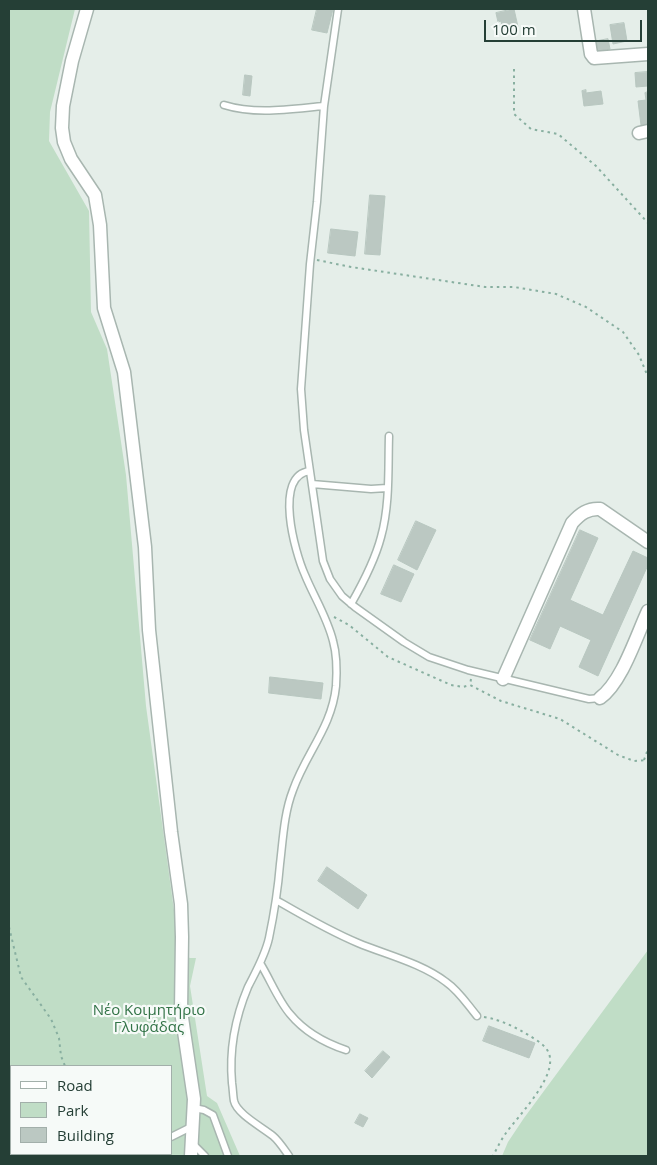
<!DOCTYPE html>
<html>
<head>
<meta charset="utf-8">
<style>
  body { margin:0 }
  #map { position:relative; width:657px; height:1165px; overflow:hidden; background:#e5eee9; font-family:"Open Sans",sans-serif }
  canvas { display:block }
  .frame { position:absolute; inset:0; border:10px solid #253f36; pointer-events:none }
  .legend { position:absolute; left:10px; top:1065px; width:162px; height:90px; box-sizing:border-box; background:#f6faf8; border:1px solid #a2afaa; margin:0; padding:6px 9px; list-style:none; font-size:15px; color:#253f36 }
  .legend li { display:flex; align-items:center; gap:10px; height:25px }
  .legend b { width:25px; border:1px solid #a2afaa }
  .scale { position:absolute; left:484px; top:20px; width:158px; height:22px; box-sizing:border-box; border:2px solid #253f36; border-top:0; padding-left:6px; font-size:15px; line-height:18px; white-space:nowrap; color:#253f36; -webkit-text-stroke:4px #f6faf8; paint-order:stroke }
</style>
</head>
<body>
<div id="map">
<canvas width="657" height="1165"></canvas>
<div class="frame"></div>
<ul class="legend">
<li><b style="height:6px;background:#fff"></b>Road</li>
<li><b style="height:14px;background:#c0ddc6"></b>Park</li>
<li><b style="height:14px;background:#bbc8c2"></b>Building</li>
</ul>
<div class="scale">100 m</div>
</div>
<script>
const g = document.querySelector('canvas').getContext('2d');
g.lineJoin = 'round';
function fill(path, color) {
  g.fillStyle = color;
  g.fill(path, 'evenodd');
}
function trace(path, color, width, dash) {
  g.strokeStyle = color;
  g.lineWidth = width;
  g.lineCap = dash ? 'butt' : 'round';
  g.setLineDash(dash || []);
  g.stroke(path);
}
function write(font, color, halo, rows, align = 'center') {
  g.font = font + ' "Open Sans",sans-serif';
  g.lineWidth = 4.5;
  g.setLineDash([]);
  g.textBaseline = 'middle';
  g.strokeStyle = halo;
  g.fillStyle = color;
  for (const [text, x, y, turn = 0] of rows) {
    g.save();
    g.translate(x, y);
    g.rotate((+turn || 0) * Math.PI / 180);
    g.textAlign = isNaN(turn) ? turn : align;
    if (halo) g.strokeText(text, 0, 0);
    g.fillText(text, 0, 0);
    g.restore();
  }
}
const green = new Path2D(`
  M9 9H75L50 112 49 141 89 211 91 312 107 349 126 475 146 706 180 954 190 958H196L190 986 207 1096 217 1103 240 1156H9ZM11 1066H171V1154H11Z
  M648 950V1156H502L508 1142 524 1118Z`);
const building = new Path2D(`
  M317 9H333L327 33 312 30Z
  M514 9 518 27 507 29 506 26H502L501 21 498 22 496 13Z
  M624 23 627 41 613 44 610 25Z
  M608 39 610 49 596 52 593 42Z
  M647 72 648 86 636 87 635 73Z
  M245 75 252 76 250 96 243 95Z
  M586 90V93L601 91 603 104 584 106 582 91Z
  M648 92V124L641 125 638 101 646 100 645 93Z
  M370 195 385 196 380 255 365 254Z
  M331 229 358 232 355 256 328 253Z
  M416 521 436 530 417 570 398 560Z
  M580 530 598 538 570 600 603 615 633 551 648 558V565L598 676 579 667 591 640 560 626 550 649 530 640Z
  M394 565 414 574 401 602 381 594Z
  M270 677 323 683 321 699 269 693Z
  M327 867 367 895 358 909 318 881Z
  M489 1026 535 1043 529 1058 483 1041Z
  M383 1051 390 1057 372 1078 365 1071Z
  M360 1114 368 1118 363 1127 355 1123Z`);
const path = new Path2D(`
  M514 69V114L531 129 558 134 596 166 648 223
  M317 260 351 267 485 287H514L556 294 586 307 623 332 639 355 648 377
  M334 617 349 625 388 657 451 685 463 687 470 685
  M471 679 470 685 501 701 560 719 618 755 634 761 648 760
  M644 760 648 749
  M9 837V862
  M9 927 21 977 51 1019 59 1038 61 1056 65 1066
  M484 1017C502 1020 515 1027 530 1036 538 1041 549 1047 550 1058 553 1081 519 1115 506 1133 501 1140 497 1148 493 1156
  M48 1156 49 1154`);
const service = new Path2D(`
  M338 9 324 106 317 202 310 264 301 389 304 430 323 561 330 579 342 596 355 607 404 642 429 657 468 670 589 699 600 698
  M224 105C256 115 291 109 324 106
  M312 484 371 489 387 488
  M351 604C363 583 375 560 381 537 390 505 388 469 389 436
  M276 900C302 915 329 931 358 943 387 955 421 963 446 982 459 991 467 1004 477 1016
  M260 963C270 979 278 1000 290 1014 304 1031 325 1043 346 1050
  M194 1108 204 1110 213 1115 228 1156
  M171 1137 193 1126
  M192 1143 205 1156
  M151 1156 152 1154
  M289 1156C284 1149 279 1141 273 1136 262 1127 237 1114 234 1101 233 1096 233 1089 232 1083 229 1049 235 1018 248 987 256 971 265 956 269 938 274 914 278 889 280 864 283 839 284 813 293 790 306 753 332 727 336 686 337 671 337 655 333 641 327 617 314 597 305 575 295 553 273 475 310 471`);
const minor = new Path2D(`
  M87 9 72 61 63 106 62 128 64 142 71 159 95 195 100 225 104 308 124 372 145 547 149 630 171 832 181 904 182 937 181 1011 194 1099 191 1156
  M584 9 591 54 594 58 648 54
  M639 133 648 131
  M503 679 572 523C580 514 588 508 600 509L648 542
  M600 698C622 682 636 637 648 611`);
const parkNames = [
  ["Νέο Κοιμητήριο",149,1011],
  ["Γλυφάδας",149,1028]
];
fill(green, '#c0ddc6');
fill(building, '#bbc8c2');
trace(building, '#b8c7c0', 1);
trace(service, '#a8b6b0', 9);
trace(minor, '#a8b6b0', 15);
trace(path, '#88afa0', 2, [2.5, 4]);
trace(service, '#fff', 6);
trace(minor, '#fff', 12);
write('15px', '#327347', '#f6faf8', parkNames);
</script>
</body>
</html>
